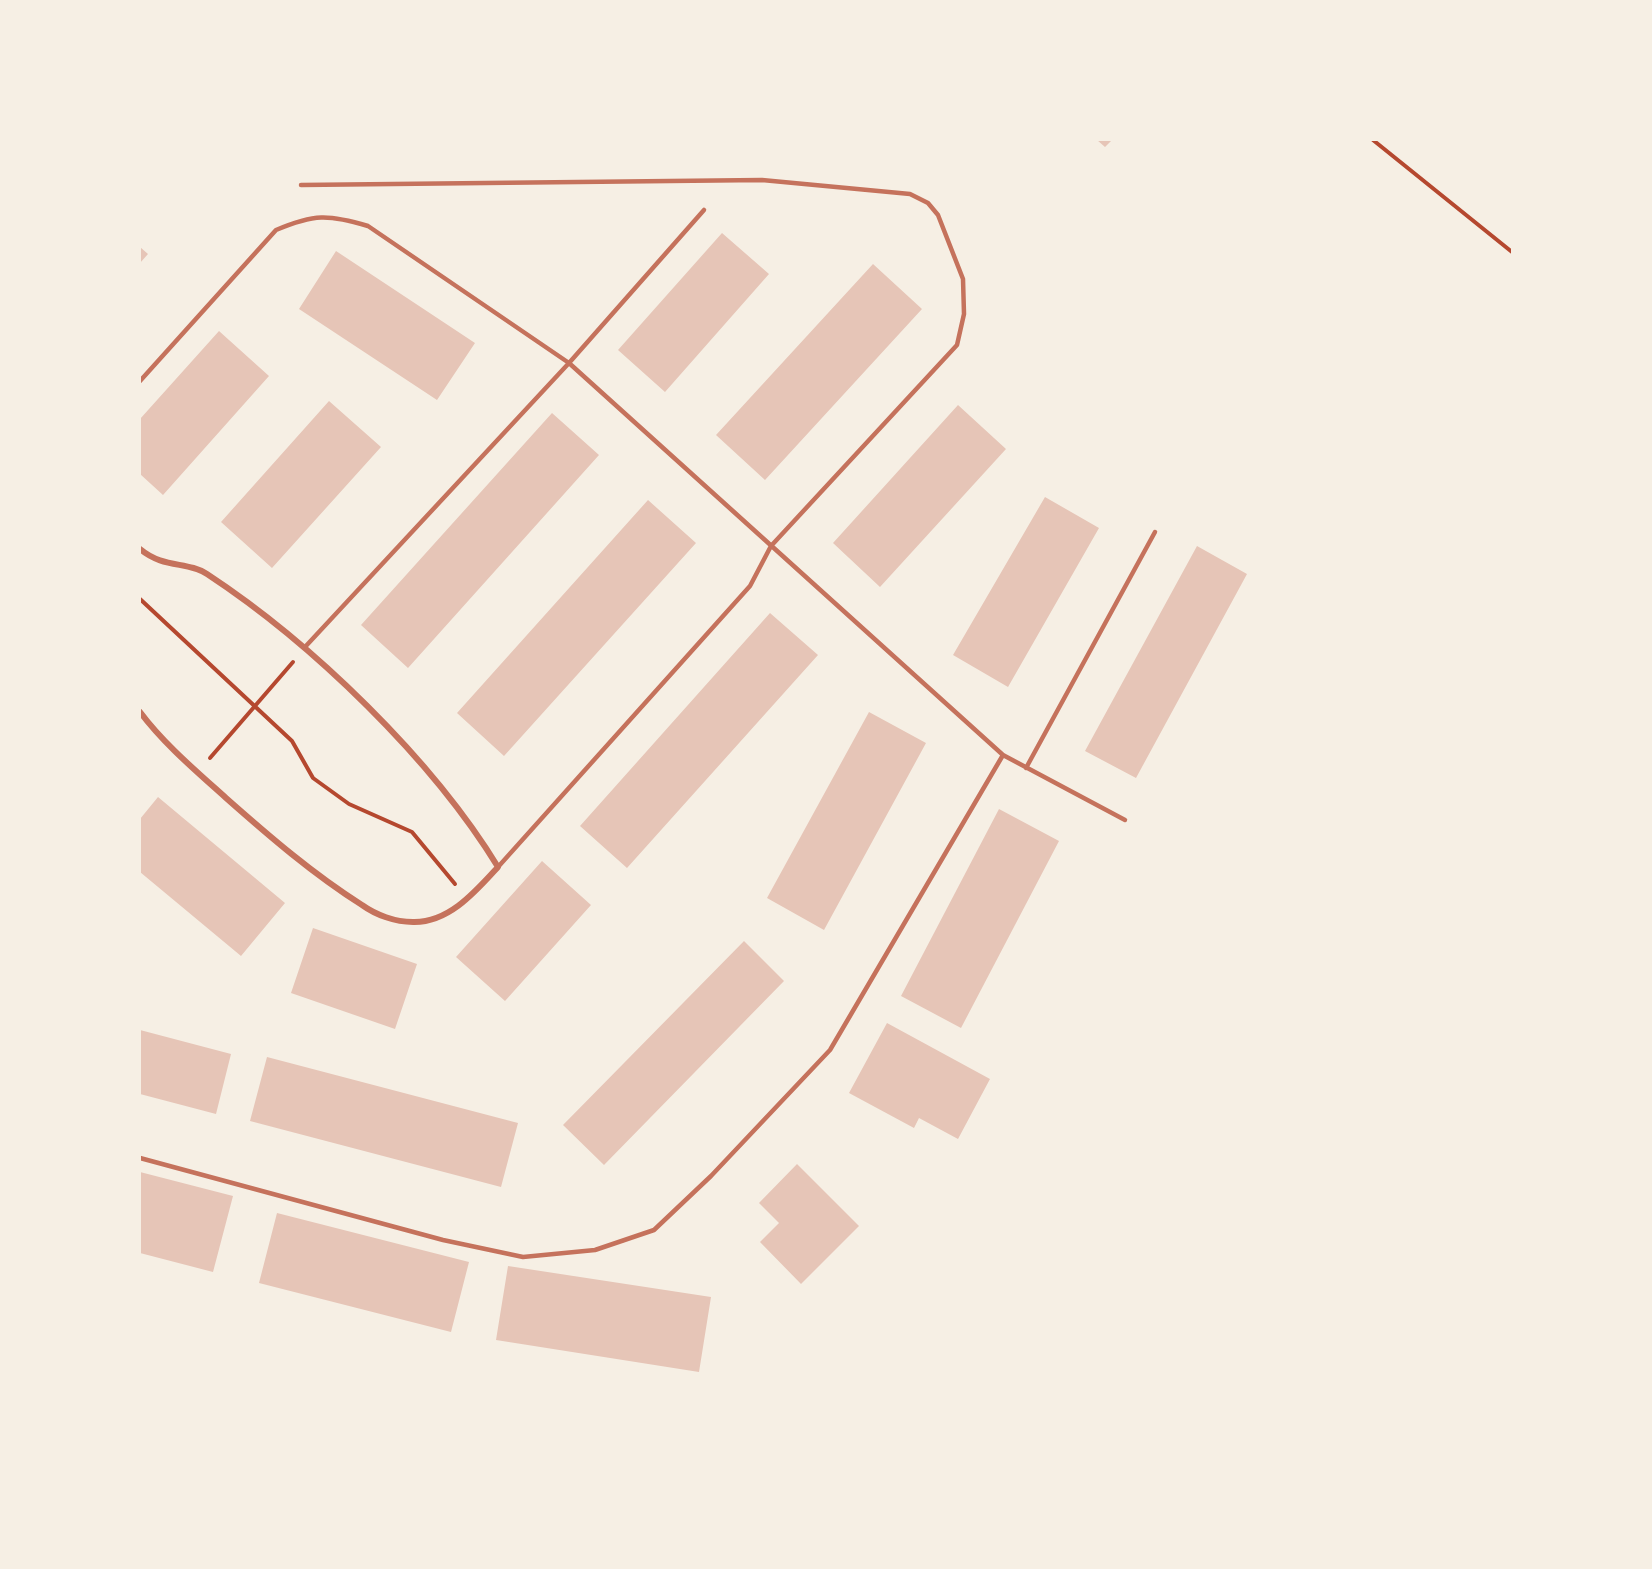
<!DOCTYPE html>
<html>
<head>
<meta charset="utf-8">
<style>
  body { margin:0 }
  #map { position:relative; width:1652px; height:1569px; overflow:hidden; background:#f6efe4; font-family:Lato,sans-serif }
  canvas { display:block }
  .frame { position:absolute; inset:0; border:141px solid #f6efe4; pointer-events:none }
</style>
</head>
<body>
<div id="map">
<canvas width="1652" height="1569"></canvas>
<div class="frame"></div>
</div>
<script>
const g = document.querySelector('canvas').getContext('2d');
g.lineJoin = 'round';
function fill(path, color) {
  g.fillStyle = color;
  g.fill(path, 'evenodd');
}
function trace(path, color, width, dash) {
  g.strokeStyle = color;
  g.lineWidth = width;
  g.lineCap = dash ? 'butt' : 'round';
  g.setLineDash(dash || []);
  g.stroke(path);
}
const building = new Path2D(`
  M1097 140H1112L1105 147Z
  M722 233 769 274 665 392 618 350Z
  M140 247 148 254 140 263Z
  M336 251 475 343 437 400 299 309Z
  M873 264 922 309 765 480 716 435Z
  M219 331 269 376 163 495 140 474V419Z
  M329 401 381 447 272 568 221 522Z
  M958 405 1006 449 880 587 833 543Z
  M552 413 599 455 408 668 361 625Z
  M1045 497 1099 528 1008 687 953 655Z
  M648 500 696 543 504 756 457 713Z
  M1197 546 1247 574 1136 778 1085 751Z
  M770 613 818 655 627 868 580 826Z
  M869 712 926 743 824 930 767 898Z
  M158 797 285 903 241 956 140 872V819Z
  M999 809 1059 841 961 1028 901 996Z
  M542 861 591 905 505 1001 456 957Z
  M313 928 417 964 395 1029 291 993Z
  M744 941 784 981 604 1165 563 1125Z
  M887 1023 990 1079 958 1139 919 1118 914 1128 849 1093Z
  M140 1030 231 1054 216 1114 140 1094Z
  M267 1057 518 1123 501 1187 250 1121Z
  M797 1164 859 1226 801 1284 760 1242 779 1223 759 1203Z
  M140 1172 233 1196 213 1272 140 1253Z
  M277 1213 469 1262 451 1332 259 1283Z
  M508 1266 711 1297 699 1372 496 1340Z`);
const path = new Path2D(`
  M1373 140 1512 252
  M140 599 292 741 313 778 349 804 412 832 455 884
  M210 758 293 662`);
const service = new Path2D(`
  M301 185 762 180 910 194 928 203 938 215 963 279 964 314 957 345 771 546 750 586 498 867
  M140 381 276 230C314 214 328 214 368 226L569 363 1003 755 830 1050 711 1176 654 1230 595 1250 523 1257 443 1240 140 1158
  M305 647 569 363 704 210
  M1003 755 1125 820
  M1026 768 1155 532`);
const minor = new Path2D(`
  M140 549C164 569 187 561 207 574 312 643 432 759 498 867 476 891 449 923 413 922 395 922 376 915 362 905 313 874 269 836 226 798 196 771 164 744 140 712`);
fill(building, '#e6c5b7');
trace(path, '#b5482f', 4);
trace(service, '#c5725c', 4.5);
trace(minor, '#c5725c', 6);
</script>
</body>
</html>
